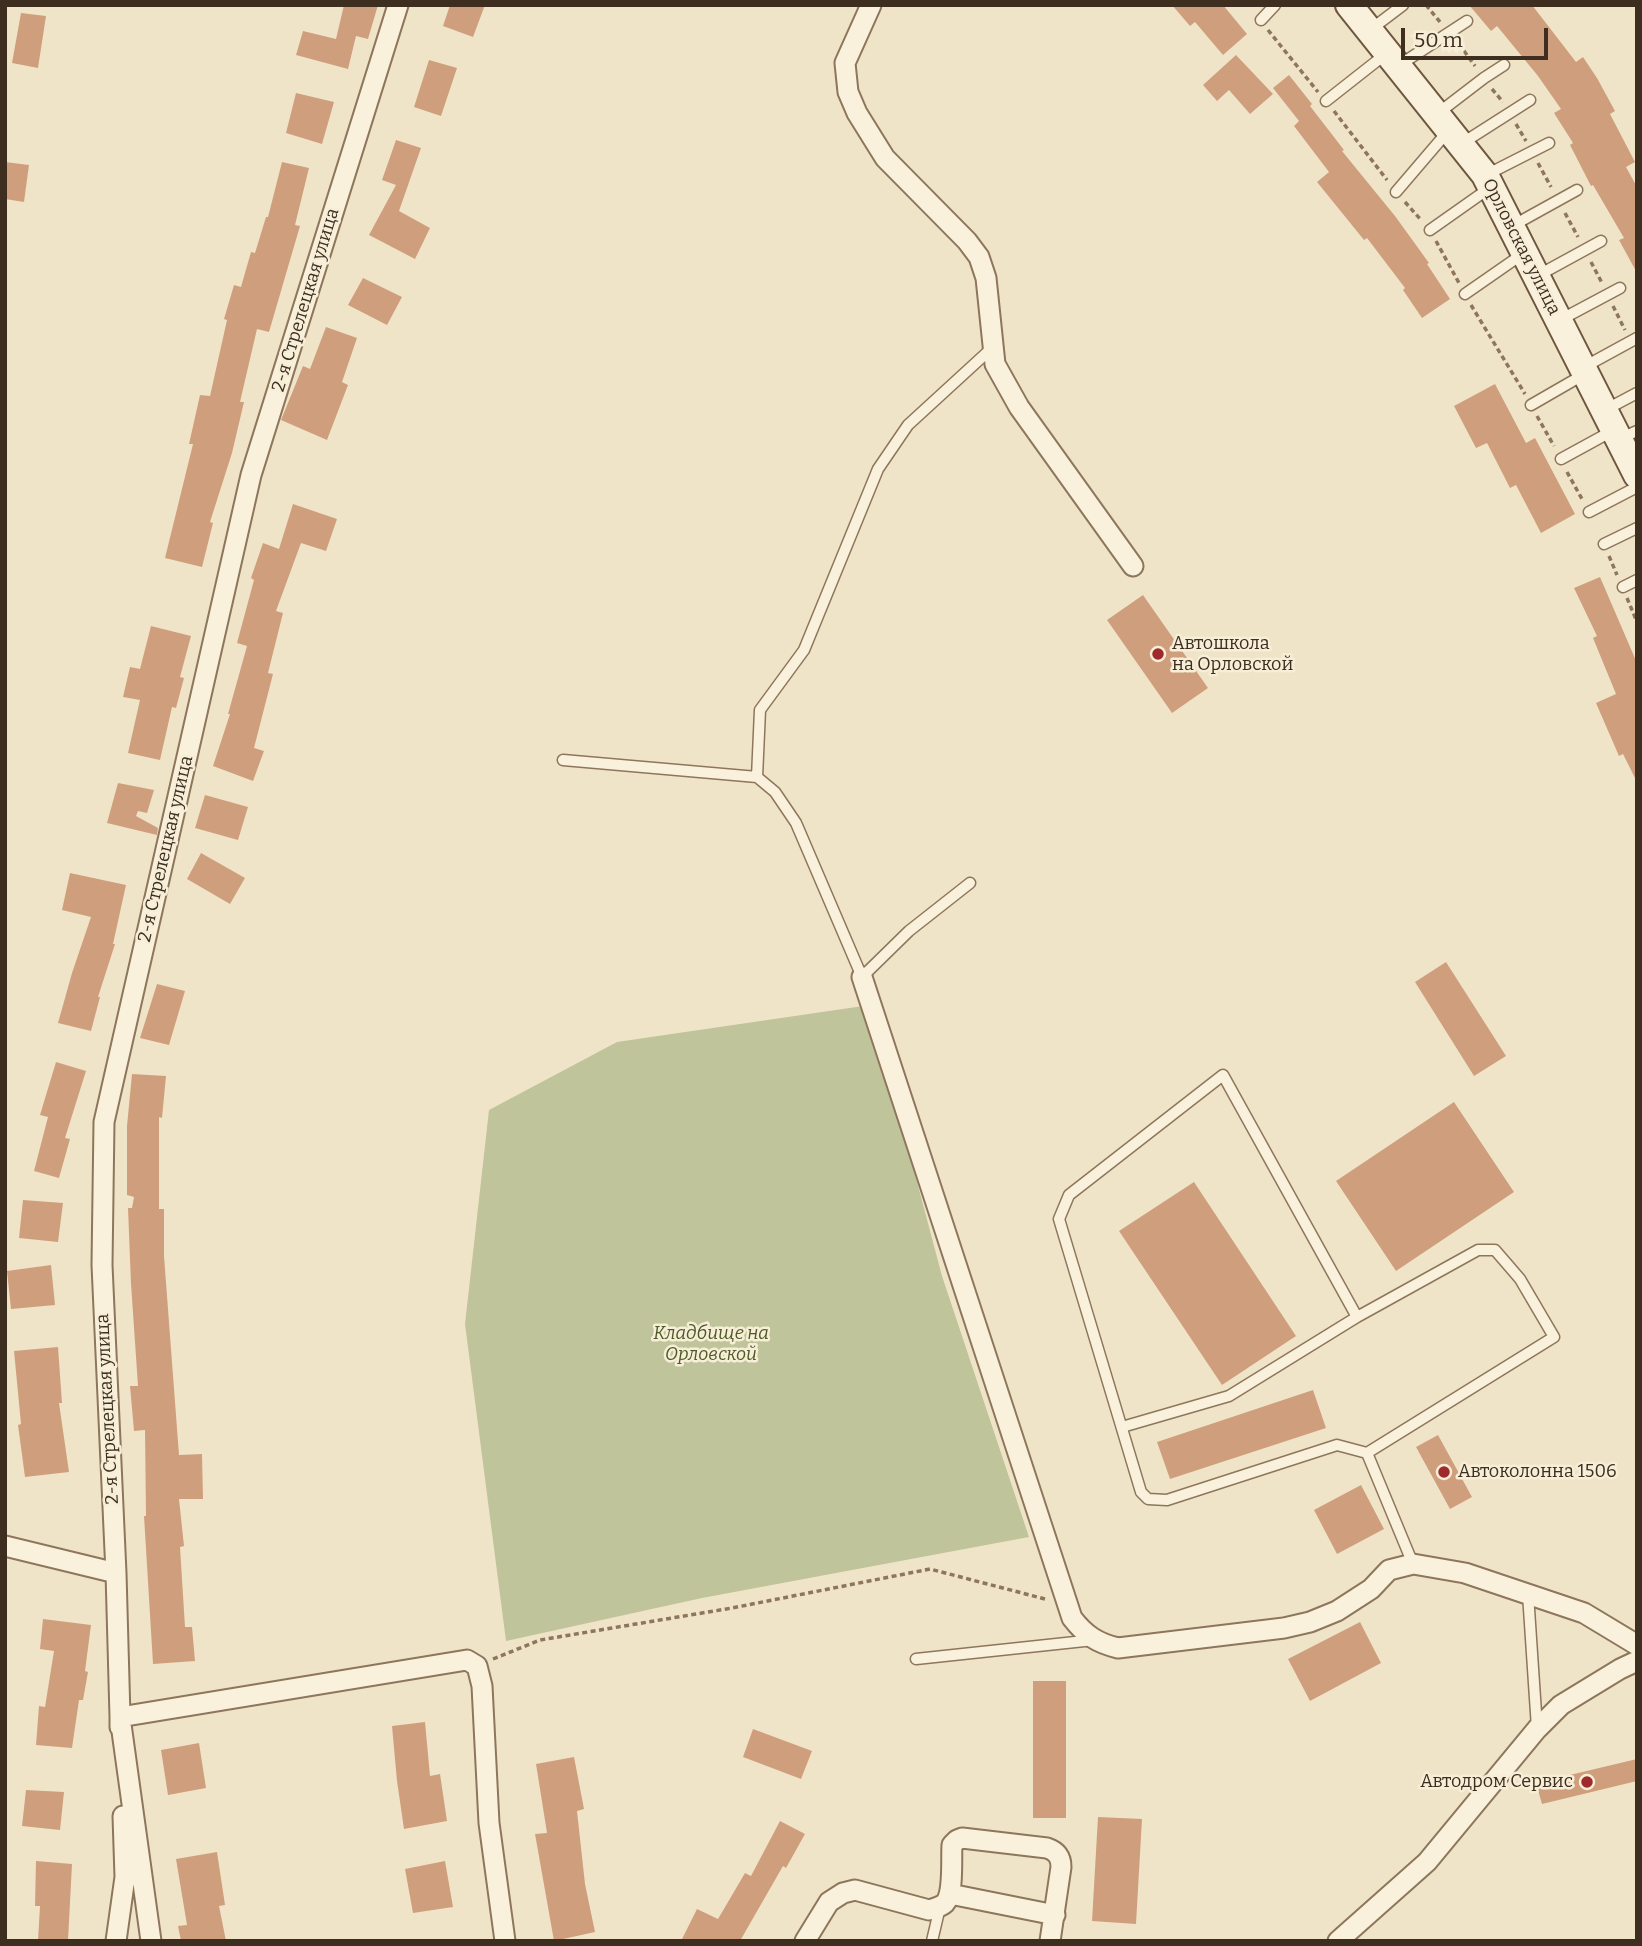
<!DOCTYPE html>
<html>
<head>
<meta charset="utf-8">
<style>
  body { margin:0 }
  #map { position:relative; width:1642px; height:1946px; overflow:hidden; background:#f0e4c8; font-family:Bitter,serif }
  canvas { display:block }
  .frame { position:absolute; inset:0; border:7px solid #3d2e20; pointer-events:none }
  .scale { position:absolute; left:1401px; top:28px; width:147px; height:32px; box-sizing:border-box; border:4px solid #3d2e20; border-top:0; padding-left:9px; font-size:21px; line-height:24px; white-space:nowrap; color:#3d2e20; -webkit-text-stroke:5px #f7eed8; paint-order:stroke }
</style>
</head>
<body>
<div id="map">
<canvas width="1642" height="1946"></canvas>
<div class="frame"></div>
<div class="scale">50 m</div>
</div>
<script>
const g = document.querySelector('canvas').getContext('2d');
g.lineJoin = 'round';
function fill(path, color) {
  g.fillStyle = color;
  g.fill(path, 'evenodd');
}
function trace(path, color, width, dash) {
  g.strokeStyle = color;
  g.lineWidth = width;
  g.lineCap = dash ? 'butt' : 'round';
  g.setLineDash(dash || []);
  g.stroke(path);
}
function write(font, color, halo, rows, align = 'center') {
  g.font = font + ' Bitter,serif';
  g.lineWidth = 5;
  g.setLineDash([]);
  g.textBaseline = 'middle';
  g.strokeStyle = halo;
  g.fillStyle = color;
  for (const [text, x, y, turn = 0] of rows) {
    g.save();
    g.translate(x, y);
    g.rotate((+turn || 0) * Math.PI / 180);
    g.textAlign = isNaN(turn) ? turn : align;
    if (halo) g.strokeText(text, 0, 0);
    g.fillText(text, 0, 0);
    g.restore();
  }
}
const cemetery = new Path2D(`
  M870 1005 942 1276 1029 1537 702 1598 506 1641 465 1324 489 1110 617 1042Z`);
const building = new Path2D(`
  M344 5H378L368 39 356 36 348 69 296 55 303 31 336 39Z
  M450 5H485L473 37 443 26Z
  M1172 5H1223L1247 34 1223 55 1195 22 1190 26Z
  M1469 5H1532L1576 62 1583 57 1597 78 1615 111 1610 114 1635 162 1626 167 1637 187V273L1619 240 1624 238 1593 185 1591 186 1570 145 1573 143 1554 113 1561 109 1538 76 1497 26 1491 31Z
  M21 13 46 16 38 68 12 63Z
  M1236 55 1273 94 1250 114 1229 90 1217 101 1203 85Z
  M429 60 457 68 441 116 414 107Z
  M1289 75 1312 104 1310 106 1344 150 1342 151 1395 216 1429 263 1427 264 1450 299 1422 318 1403 290 1405 288 1367 238 1364 240 1317 182 1329 172 1294 126 1299 121 1273 88Z
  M296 93 334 102 322 144 286 133Z
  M396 140 421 148 399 211 430 228 415 259 369 235 396 185 382 180Z
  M5 162 29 165 24 202 5 199Z
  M282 162 309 168 295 225 300 226 269 332 257 329 240 402H244L232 453 210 522 213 523 202 567 165 558 193 444H189L200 395 210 396 227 320 224 319 234 285 241 287 251 252 255 253 266 217H268Z
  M363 278 402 297 387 325 348 305Z
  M326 327 357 338 342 382 348 385 327 440 281 420 303 366 310 369Z
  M1495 384 1526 443 1535 438 1575 514 1541 533 1516 485 1510 488 1487 443 1476 448 1454 406Z
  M293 504 337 519 326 551 301 543 276 611 283 613 268 673 273 674 254 748 264 751 253 781 213 766 230 714H228L247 646 237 643 254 580 251 578 263 543 279 549Z
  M1600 577 1637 663V782L1623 754 1619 756 1596 703 1616 694 1593 638 1597 636 1574 588Z
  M1143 595 1208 688 1172 713 1107 620Z
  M151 626 191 636 180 677 184 678 176 708 172 707 160 760 128 753 140 700 123 697 130 667 140 669Z
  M118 783 154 790 147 813 138 811 136 816 158 828 157 835 107 823Z
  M205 795 248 807 238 840 195 828Z
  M201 853 245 878 230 904 187 879Z
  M70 873 126 885 113 944H115L98 997H100L91 1031 58 1023 72 973 91 917 62 910Z
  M1446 962 1506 1056 1474 1076 1415 982Z
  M157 984 185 991 169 1045 140 1038Z
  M56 1062 86 1071 65 1138 70 1139 59 1178 34 1171 48 1117 40 1115Z
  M132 1074 166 1076 162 1118 159 1117V1209H164V1256L179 1455 202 1454 203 1499H179L184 1546 180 1547 185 1627H192L195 1661 153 1664 144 1516H146L145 1430 134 1431 130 1386H138L131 1284 128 1208H132L134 1197 127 1195V1126Z
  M1454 1102 1514 1192 1396 1271 1336 1181Z
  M1194 1182 1296 1336 1222 1385 1119 1231Z
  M23 1200 63 1203 58 1242 19 1238Z
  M51 1265 55 1305 11 1309 7 1271Z
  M58 1347 62 1403H59L69 1472 25 1477 18 1425 21 1424 14 1351Z
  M1313 1390 1326 1428 1170 1479 1157 1442Z
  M1438 1435 1472 1497 1450 1509 1416 1447Z
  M1361 1485 1384 1529 1337 1554 1314 1510Z
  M43 1619 91 1625 85 1671 88 1672 83 1700H79L72 1748 36 1745 39 1706 45 1707 54 1651 40 1649Z
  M1360 1622 1381 1663 1310 1701 1288 1659Z
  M1033 1681H1066V1818H1033Z
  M425 1722 430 1776 440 1774 447 1821 404 1829 397 1781 392 1726Z
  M753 1729 812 1751 801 1779 743 1757Z
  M199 1743 206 1788 168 1795 161 1750Z
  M574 1757 584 1809 577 1811 585 1884 595 1932 554 1941 535 1834 547 1833 536 1764Z
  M1637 1759V1781L1542 1804 1536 1783Z
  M26 1790 64 1792 60 1830 22 1826Z
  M1098 1817 1142 1819 1136 1924 1092 1921Z
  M780 1821 805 1834 786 1868 783 1866 740 1941H681L697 1909 718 1919 745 1873 751 1876Z
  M217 1852 225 1905 219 1906 226 1941H181L178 1926 187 1925 176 1859Z
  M36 1861 72 1864 68 1941H38L40 1906H35Z
  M445 1861 453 1907 413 1913 405 1869Z`);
const path = new Path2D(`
  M1426 5 1440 22
  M1268 30 1318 92
  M1459 44 1475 66
  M1492 89 1503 102
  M1334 111 1387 180
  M1516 124 1526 141
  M1538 163 1551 187
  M1405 202 1421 220
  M1565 213 1578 237
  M1436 241 1459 283
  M1591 262 1602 283
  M1471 305 1525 394
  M1613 306 1625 330
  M1537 416 1554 446
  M1567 472 1582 499
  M1609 556 1617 575
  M1627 598 1637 622
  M493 1659 540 1640 732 1608 930 1569 1045 1599`);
const service = new Path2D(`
  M1261 20 1275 5
  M1370 30 1403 5
  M1398 66 1467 21
  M1326 101 1387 53
  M1437 114 1484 78 1504 65
  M1461 144 1530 100
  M1486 175 1549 143
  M1396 192 1449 130
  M1512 226 1577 190
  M1430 230 1491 187
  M1537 276 1601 241
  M1465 294 1524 253
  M1560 320 1620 288
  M1584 367 1637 338
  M1531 405 1583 375
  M1605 410 1637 393
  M1619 439 1637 431
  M1561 459 1614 430
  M1589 512 1637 487
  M1604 544 1637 528
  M1623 587 1637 580
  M563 760 757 777 775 792 796 823 862 977 909 931 970 883
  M757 777 760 710 804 650 878 469 908 425 992 348
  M1357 1317 1478 1250H1495L1520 1279 1554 1337 1367 1453
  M1122 1427 1229 1396 1357 1317 1223 1075 1069 1195 1059 1219 1141 1492 1148 1499 1167 1500 1337 1445 1367 1453 1413 1564
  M1528 1594 1537 1728
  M916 1659 1094 1640
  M932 1941 940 1907`);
const minor = new Path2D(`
  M871 5 845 63 848 92 857 113 885 158 967 241 979 257 986 278 995 364 1019 407 1133 566
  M862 977 1072 1618C1085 1635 1097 1643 1118 1648L1284 1628 1310 1622 1337 1611 1371 1589 1389 1570 1413 1564 1465 1573 1584 1613 1637 1645
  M5 1546 116 1573
  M120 1727V1717L467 1660 477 1666 482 1686 489 1823 505 1941
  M950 1894 1055 1915
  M116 1941 125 1877 123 1816
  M151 1941 120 1717 116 1573 102 1265 104 1122 251 475 398 5
  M805 1941 829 1902 843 1893 855 1890 929 1910C935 1908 941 1907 945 1903 954 1893 951 1859 952 1845L957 1840 962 1838 1047 1848C1056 1851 1061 1856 1061 1867L1050 1941
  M1338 1941 1427 1862 1537 1729 1561 1705 1620 1669 1637 1661`);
const secondary = new Path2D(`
  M1349 5 1485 175 1637 475`);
const markers = [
  [1158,654,7,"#9e2a2b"],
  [1444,1472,7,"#9e2a2b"],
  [1587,1782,7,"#9e2a2b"]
];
const streetNames = [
  ["Орловская улица",1521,247,63],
  ["2-я Стрелецкая улица",306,300,-73],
  ["2-я Стрелецкая улица",166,849,-77],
  ["2-я Стрелецкая улица",108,1409,-93]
];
const poiNames = [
  ["Автошкола",1172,644],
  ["на Орловской",1172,665],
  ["Автоколонна 1506",1458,1472],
  ["Автодром Сервис",1573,1782,"right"]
];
const parkNames = [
  ["Кладбище на",711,1334],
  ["Орловской",711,1355]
];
fill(cemetery, '#bfc49a');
fill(building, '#cf9f7d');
trace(service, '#8d765c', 13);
trace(minor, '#8d765c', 23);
trace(secondary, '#6f573f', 30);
trace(path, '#8d765c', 3.5, [5, 3.5]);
trace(service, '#faf1dc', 10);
trace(minor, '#faf1dc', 19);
trace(secondary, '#faf1dc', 26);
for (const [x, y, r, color] of markers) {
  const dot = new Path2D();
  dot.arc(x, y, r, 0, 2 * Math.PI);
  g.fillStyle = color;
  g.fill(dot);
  trace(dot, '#f7eed8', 2.5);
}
write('18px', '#3d2e20', '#f7eed8', streetNames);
write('18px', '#3d2e20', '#f7eed8', poiNames, 'left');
write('italic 18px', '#4d5a26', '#f7eed8', parkNames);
</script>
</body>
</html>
